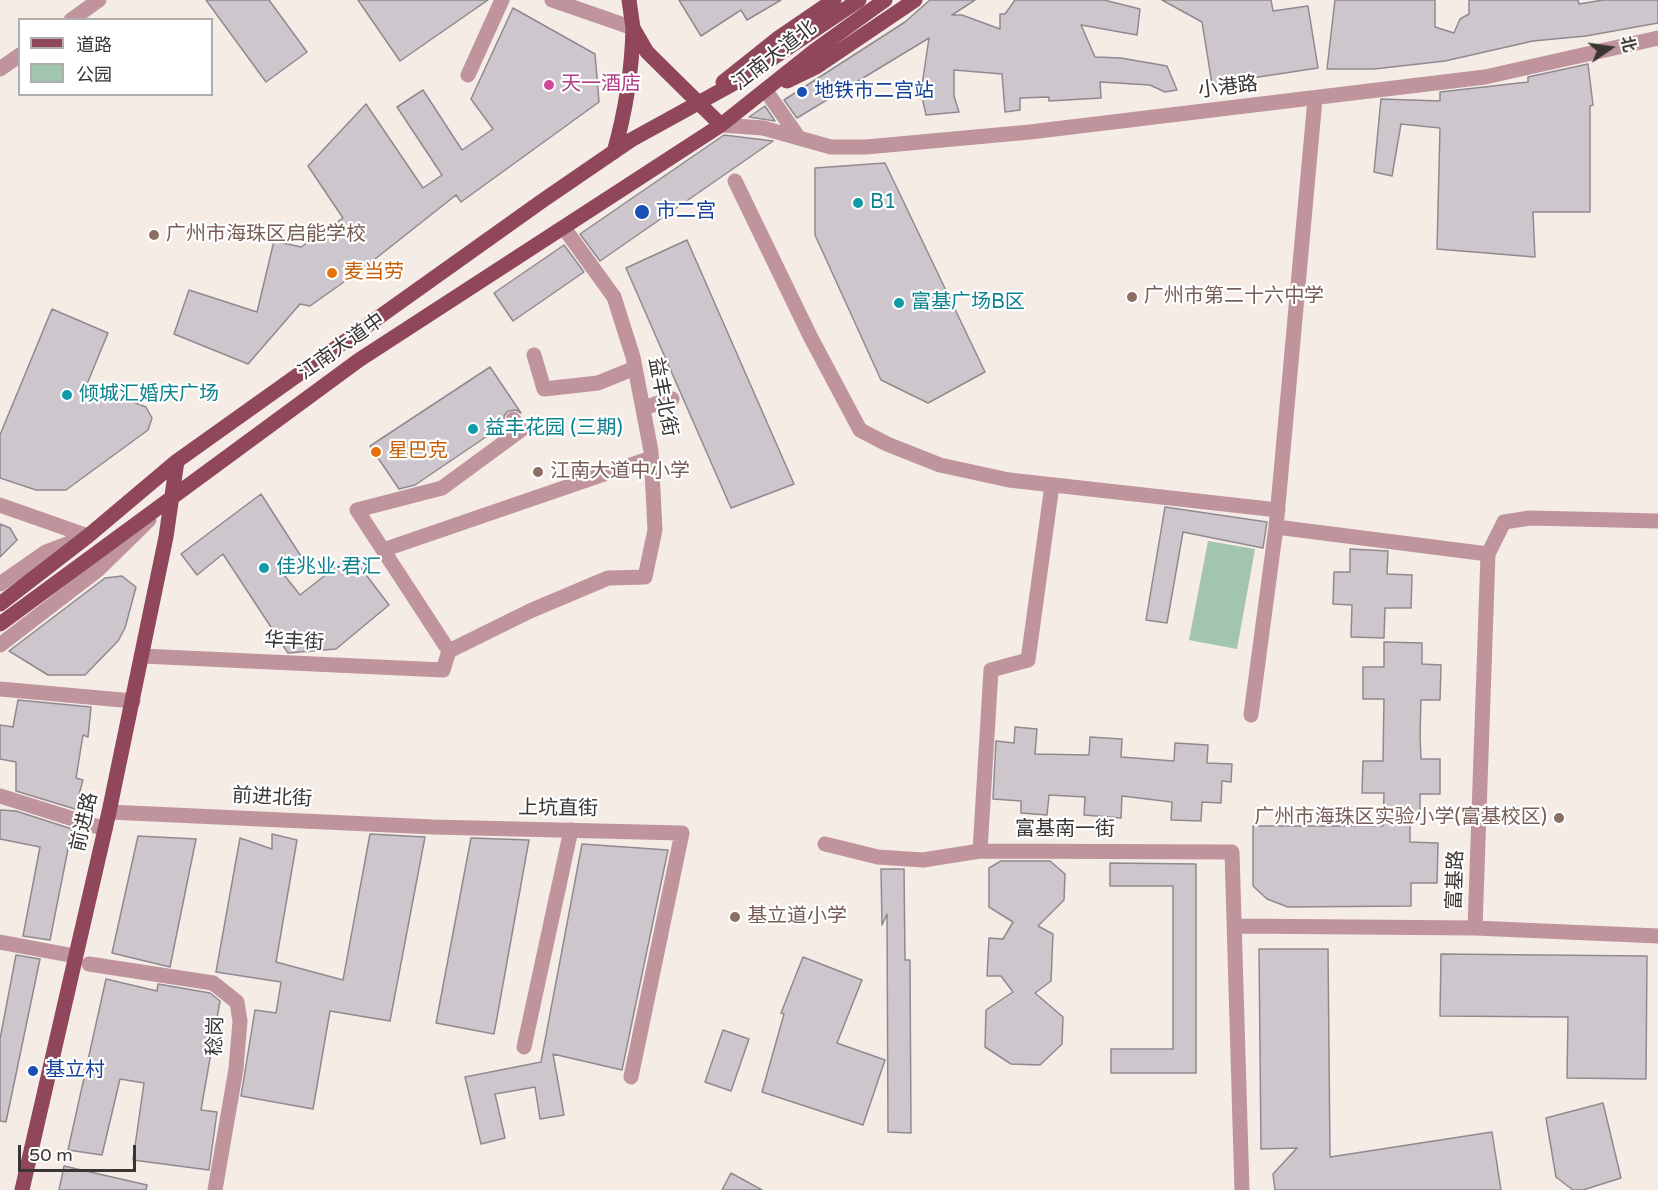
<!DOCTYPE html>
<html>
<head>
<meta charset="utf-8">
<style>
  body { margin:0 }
  #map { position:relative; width:1658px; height:1190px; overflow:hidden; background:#f4ece5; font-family:"Varela Round","Noto Sans SC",sans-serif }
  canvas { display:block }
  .legend { position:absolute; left:18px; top:18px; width:195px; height:78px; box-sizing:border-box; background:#fff; border:2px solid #afaead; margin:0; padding:8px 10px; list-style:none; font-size:18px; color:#383532 }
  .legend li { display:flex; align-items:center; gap:12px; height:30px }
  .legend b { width:30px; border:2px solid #afaead }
  .north { position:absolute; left:1580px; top:18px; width:60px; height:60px; -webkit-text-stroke:4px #fff; paint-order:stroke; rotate:77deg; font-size:16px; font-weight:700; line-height:24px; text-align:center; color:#383532 }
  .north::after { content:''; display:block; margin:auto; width:21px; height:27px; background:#383532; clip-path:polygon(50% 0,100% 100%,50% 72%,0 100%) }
  .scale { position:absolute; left:18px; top:1145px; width:118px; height:27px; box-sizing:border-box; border:3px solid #383532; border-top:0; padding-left:8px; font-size:18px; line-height:21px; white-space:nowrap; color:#383532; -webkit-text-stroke:4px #fff; paint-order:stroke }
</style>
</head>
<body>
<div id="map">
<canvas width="1658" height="1190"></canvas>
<ul class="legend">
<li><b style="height:8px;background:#90475b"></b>道路</li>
<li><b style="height:16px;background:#a2c5ae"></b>公园</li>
</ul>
<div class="north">北</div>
<div class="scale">50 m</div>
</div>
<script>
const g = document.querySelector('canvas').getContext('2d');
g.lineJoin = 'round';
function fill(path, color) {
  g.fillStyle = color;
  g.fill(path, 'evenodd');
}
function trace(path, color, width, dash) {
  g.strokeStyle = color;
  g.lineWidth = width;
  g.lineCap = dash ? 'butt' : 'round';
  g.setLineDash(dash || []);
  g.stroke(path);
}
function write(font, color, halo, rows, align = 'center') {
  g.font = font + ' "Varela Round","Noto Sans SC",sans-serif';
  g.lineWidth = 4.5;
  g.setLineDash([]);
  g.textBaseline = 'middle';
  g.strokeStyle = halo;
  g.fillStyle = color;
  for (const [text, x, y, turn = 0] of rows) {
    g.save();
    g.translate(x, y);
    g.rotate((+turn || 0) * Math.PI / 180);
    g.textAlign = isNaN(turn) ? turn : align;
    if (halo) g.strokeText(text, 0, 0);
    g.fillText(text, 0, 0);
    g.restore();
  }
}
const green = new Path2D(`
  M1208 541 1255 549 1237 649 1189 640Z`);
const building = new Path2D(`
  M206 0H269L307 52 266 82Z
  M358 0H488L400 61Z
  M679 0H781L747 20 741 10 701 36Z
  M930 0H975L952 15H962L1000 29V14H1005L1015 0H1104L1140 9 1137 35 1081 25 1095 57 1121 58 1167 66 1177 90 1165 92 1150 85 1100 82 1101 98 1049 101V97L1020 98V110L1005 112 1002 74 954 70V96L959 112 926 115 921 92 929 38 797 118 784 100 905 22Z
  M1162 0H1271L1273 11 1308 6 1318 68 1212 84 1202 22Z
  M1335 0H1435V27L1454 33 1460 19 1469 14V0H1578L1579 4 1603 0H1658V23L1586 36 1533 41 1445 61 1374 69H1327Z
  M513 8 595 54 599 102 461 202 456 195 365 267 310 306 300 304 248 364 174 334 189 290 257 312 274 241 301 247 343 218 308 166 366 104 423 188 442 175 397 107 423 90 462 150 493 129 471 99Z
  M1588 64 1593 105 1590 106V212H1533L1535 257 1437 249 1440 128 1401 124 1392 176 1374 172 1381 99 1440 101V92L1528 82V77Z
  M765 106 775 121 749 117Z
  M724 135 773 141 600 261 580 234Z
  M885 163 985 372 928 403 881 380 815 235V168Z
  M687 240 794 484 731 508 626 268Z
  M564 245 584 272 513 321 494 293Z
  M52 309 108 333 87 384 146 407 152 418 148 430 66 490H36L0 478V435Z
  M490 367 521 413 516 410 508 411 504 416 505 424 415 485 399 489 370 446Z
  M261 494 304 561 285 576 300 595 351 555 389 605 336 649 288 653 223 554 197 575 181 554Z
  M1165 507 1267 522 1263 548 1183 532 1167 623 1146 620Z
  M0 524 10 528 17 540 0 557Z
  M1350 549 1388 551 1387 574 1412 575 1411 608H1385L1384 638 1351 637 1352 605 1333 604 1334 572H1350Z
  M122 576 136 587 125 628 118 641 85 675H48L9 651 105 578Z
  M1384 642 1422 643V664L1441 665 1440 700H1421L1420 737 1421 759H1440V794H1420V818H1410V842L1438 843 1437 883H1411V906L1288 907 1267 899 1253 886V826H1383L1384 793H1362L1363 761H1383L1384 699H1363V667H1384Z
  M18 700 91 707 88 737 83 735 76 778 83 780 75 809 16 791V762L0 759V725L13 727Z
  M1015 727 1037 729 1035 754 1089 755 1090 737 1122 739 1121 757 1174 761 1175 743 1208 745 1207 763 1232 764 1231 782 1222 781 1221 803 1202 802 1201 821 1171 820 1172 802 1122 796 1121 818 1084 815 1085 797 1049 795 1047 815 1021 813V801L993 799 996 741 1014 743Z
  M0 810 16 811 72 829 50 940 23 936 40 847 0 839Z
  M272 834 297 840 276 962 343 980 370 834 425 837 390 1021 330 1011 313 1109 241 1096 255 1010 276 1013 281 982 216 972 240 838 272 849Z
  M138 836 196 839 170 967 112 953Z
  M471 838 529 840 494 1034 436 1023Z
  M582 844 668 850 622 1070 553 1054 564 1115 540 1119 535 1087 495 1094 505 1138 481 1144 465 1077 541 1062Z
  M1001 861H1050L1065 874 1064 900 1038 926 1053 934 1051 981 1035 993 1063 1017 1062 1044 1040 1065 1011 1064 985 1047 986 1010 1013 992 1001 976H987L989 938 1003 939 1013 922 989 907V868Z
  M1110 863 1196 864V1073H1111V1049H1173V886H1110Z
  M881 869H904L905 960H910L911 1133 888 1132 887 914 882 925Z
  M1259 949H1328L1330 1157 1492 1132 1501 1190H1275L1273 1174 1297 1148 1261 1149Z
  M1441 954 1647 956 1646 1079 1567 1078 1568 1017 1440 1016Z
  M16 955 40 959 6 1122 0 1121V1039Z
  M803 957 862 980 837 1043 885 1060 863 1125 762 1092 784 1014 781 1013Z
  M106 979 157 991 158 984 210 993 220 1001 201 1110 217 1112 209 1170 133 1160 144 1083 120 1079 102 1155 68 1150Z
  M723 1030 749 1039 731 1091 705 1082Z
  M1603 1103 1621 1178 1583 1190H1573L1556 1177 1546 1118Z
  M64 1166 147 1185 146 1190H59Z
  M731 1173 762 1190H722Z`);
const minor = new Path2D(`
  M552 0 633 28
  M71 20 99 0
  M0 69 20 55
  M468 75 502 0
  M766 91 799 138
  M721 125 763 128 831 147H866L1030 132 1485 77 1658 38
  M735 181 810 336 860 430 887 444 940 465 1009 480 1278 510
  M534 355 544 389 598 383 635 368
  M643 408 672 399
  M0 505 88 536
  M1276 527 1315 99
  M383 550 651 458
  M0 584 46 552 85 537
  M0 645 99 569 149 520
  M449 651 357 510 442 488 521 430 513 419
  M142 656 443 670 449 651 530 611 608 578 645 577 655 530 651 451 633 357 614 297 564 228
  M0 689 133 701
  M1251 715 1276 527 1488 554
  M0 796 105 829
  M109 812 433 827 682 833 631 1077
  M825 844 878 857 923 860 980 851 1232 852 1242 1190
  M980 851 991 670 1028 660 1052 485
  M1234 926 1475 928 1658 936
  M1475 928 1488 554 1504 522 1530 518 1658 521
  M0 942 75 956
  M89 964 213 983 237 1002 240 1021 236 1069 215 1190
  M524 1047 571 830`);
const major = new Path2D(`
  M629 0 633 28 647 52 721 125
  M787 81 816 67 915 0
  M723 82 777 39 834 0
  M614 152C626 110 632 71 633 28
  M0 604 88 536 177 461 542 201 631 140 740 80 859 0
  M0 624 359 360 721 125 814 51 885 0
  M22 1190 109 812 166 537 177 461`);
const markers = [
  [549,85,6,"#d1479c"],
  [802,92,6,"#1a4fb4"],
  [858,203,6,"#0f9aa8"],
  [642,212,8,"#1a4fb4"],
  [154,235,6,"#8d6e63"],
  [332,273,6,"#e8710a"],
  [1132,297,6,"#8d6e63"],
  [899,303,6,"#0f9aa8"],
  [67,395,6,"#0f9aa8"],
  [473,429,6,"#0f9aa8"],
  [376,452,6,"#e8710a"],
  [538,472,6,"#8d6e63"],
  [264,568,6,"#0f9aa8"],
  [1559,818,6,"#8d6e63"],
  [735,917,6,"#8d6e63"],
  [33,1071,6,"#1a4fb4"]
];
const streetNames = [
  ["江南大道北",775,56,-38],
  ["小港路",1228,88,-7],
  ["江南大道中",342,347,-35],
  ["益丰北街",662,397,79],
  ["华丰街",294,642,3],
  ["前进北街",272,798,3],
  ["上坑直街",558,809,1],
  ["前进路",85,822,-77],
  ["富基南一街",1065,830],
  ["富基路",1456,880,-88],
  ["稔岗",216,1036,-88]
];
const hotelNames = [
  ["天一酒店",561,85]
];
const transitNames = [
  ["地铁市二宫站",814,92],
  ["市二宫",656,212],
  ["基立村",45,1071]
];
const cultureNames = [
  ["B1",870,203],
  ["富基广场B区",911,303],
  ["倾城汇婚庆广场",79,395],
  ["益丰花园 (三期)",485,429],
  ["佳兆业·君汇",276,568]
];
const educationNames = [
  ["广州市海珠区启能学校",166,235],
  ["广州市第二十六中学",1144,297],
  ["江南大道中小学",550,472],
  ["广州市海珠区实验小学(富基校区)",1547,818,"right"],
  ["基立道小学",747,917]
];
const foodNames = [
  ["麦当劳",344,273],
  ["星巴克",388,452]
];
fill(green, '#a2c5ae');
fill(building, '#cec6cd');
trace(building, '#918990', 1.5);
trace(minor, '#bf949d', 15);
trace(major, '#90475b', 15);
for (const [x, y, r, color] of markers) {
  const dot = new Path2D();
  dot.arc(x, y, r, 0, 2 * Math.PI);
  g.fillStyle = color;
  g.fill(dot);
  trace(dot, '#fff', 2);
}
write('20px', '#383532', '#fff', streetNames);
write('20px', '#b23c85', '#fff', hotelNames, 'left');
write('20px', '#164399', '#fff', transitNames, 'left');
write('20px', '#0d838f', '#fff', cultureNames, 'left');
write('20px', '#785e54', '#fff', educationNames, 'left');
write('20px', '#c56008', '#fff', foodNames, 'left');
</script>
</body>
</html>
